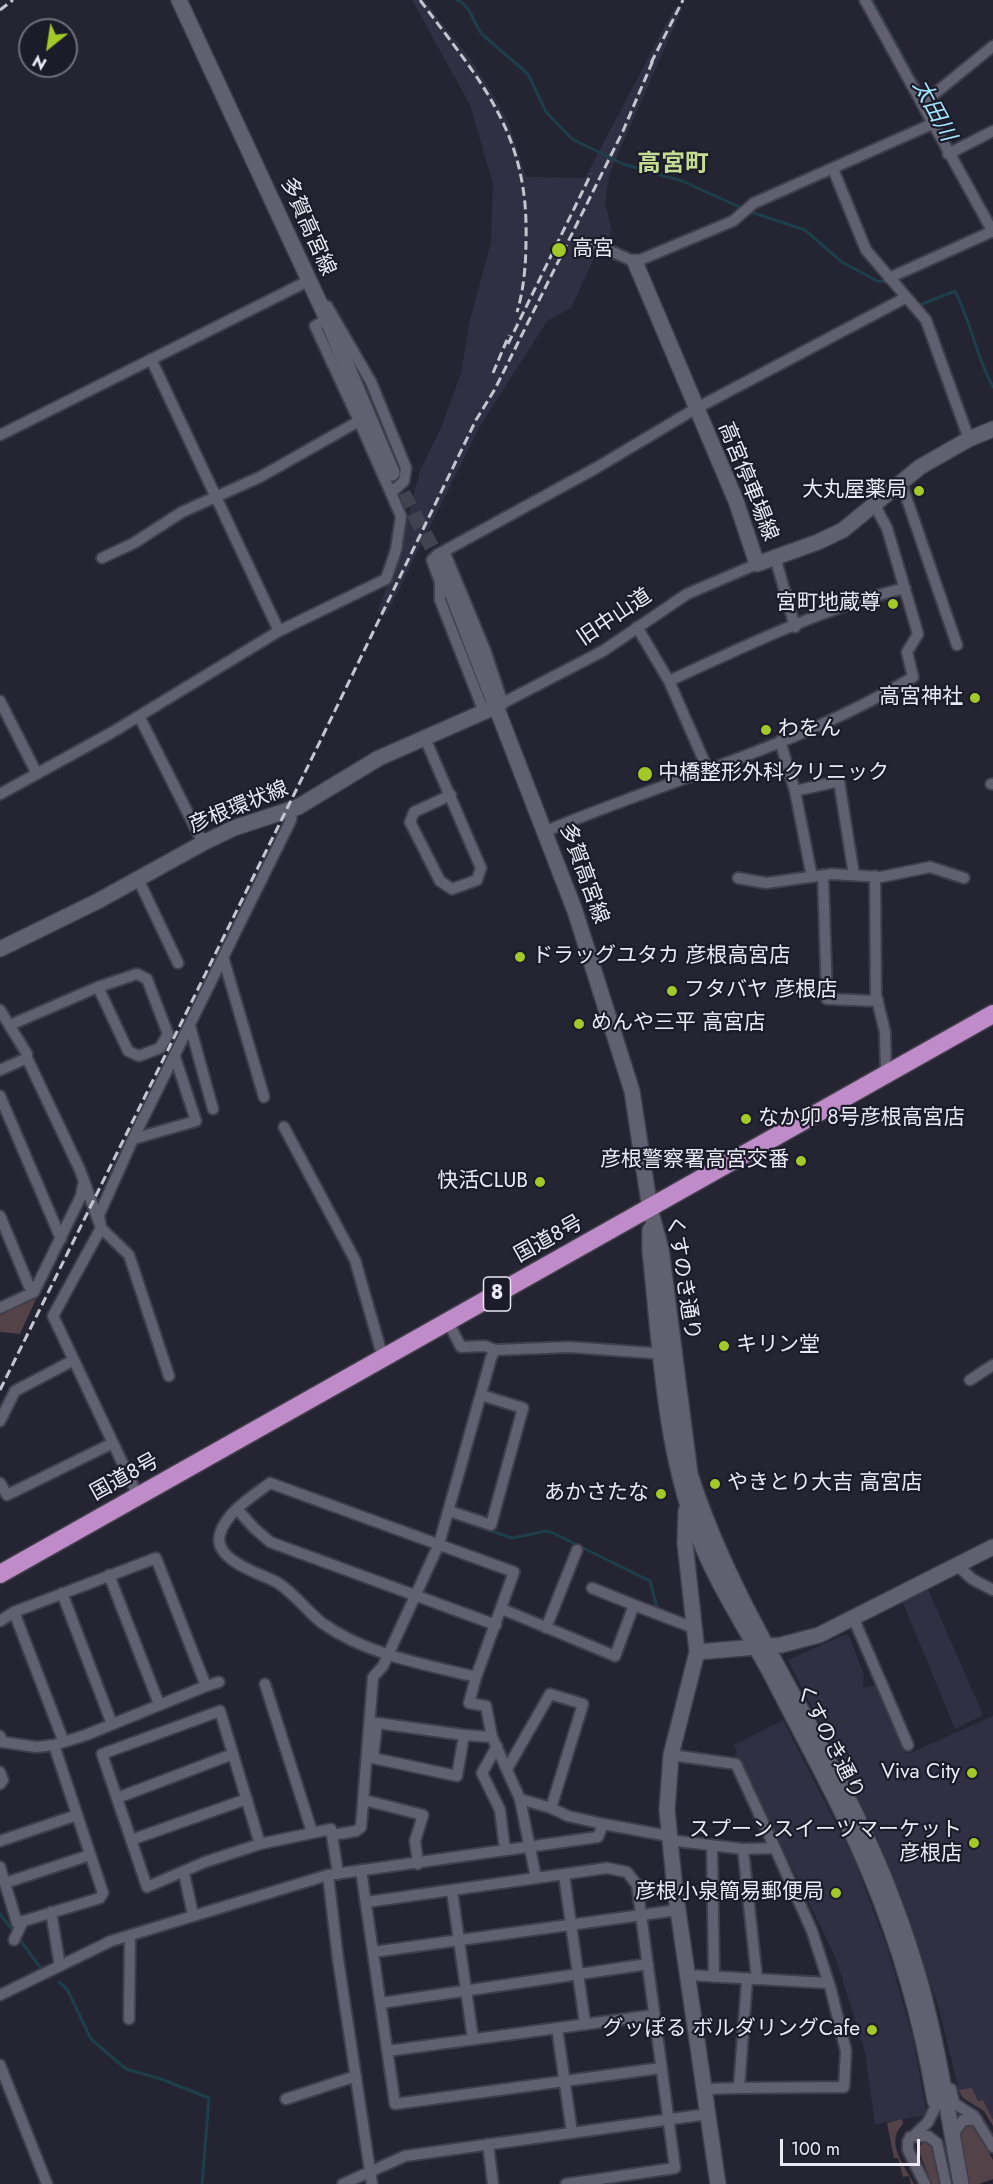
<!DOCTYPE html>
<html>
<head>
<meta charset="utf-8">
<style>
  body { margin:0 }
  #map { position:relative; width:993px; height:2184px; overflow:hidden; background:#252433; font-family:Jost,sans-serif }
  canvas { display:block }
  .north { position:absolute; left:18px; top:18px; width:60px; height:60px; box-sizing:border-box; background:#1c1b29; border:2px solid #6f6e7a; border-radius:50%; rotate:210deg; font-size:16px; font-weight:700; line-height:24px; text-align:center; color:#ebeaf4 }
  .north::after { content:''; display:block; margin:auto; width:21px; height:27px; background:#a2c928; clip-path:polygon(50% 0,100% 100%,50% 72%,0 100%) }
  .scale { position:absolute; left:780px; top:2139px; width:140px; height:27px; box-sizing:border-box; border:3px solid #ebeaf4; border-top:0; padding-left:8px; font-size:18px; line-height:21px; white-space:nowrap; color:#ebeaf4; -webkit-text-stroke:4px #1c1b29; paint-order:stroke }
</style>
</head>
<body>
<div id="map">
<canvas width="993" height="2184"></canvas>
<div class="north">N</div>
<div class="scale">100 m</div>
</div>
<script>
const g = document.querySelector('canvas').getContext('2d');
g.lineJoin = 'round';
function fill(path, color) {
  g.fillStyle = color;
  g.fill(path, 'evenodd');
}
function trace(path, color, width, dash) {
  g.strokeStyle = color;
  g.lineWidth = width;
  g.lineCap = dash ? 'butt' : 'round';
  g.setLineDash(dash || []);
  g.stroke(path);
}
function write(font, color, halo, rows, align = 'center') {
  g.font = font + ' Jost,"Noto Sans JP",sans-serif';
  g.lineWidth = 4.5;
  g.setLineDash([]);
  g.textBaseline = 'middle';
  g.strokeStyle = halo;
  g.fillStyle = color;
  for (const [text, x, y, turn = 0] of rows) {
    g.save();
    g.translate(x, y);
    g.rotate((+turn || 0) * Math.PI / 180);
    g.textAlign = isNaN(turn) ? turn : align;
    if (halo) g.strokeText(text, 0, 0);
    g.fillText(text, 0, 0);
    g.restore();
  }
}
const built = new Path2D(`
  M412 0H424L471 60 494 96 509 124 526 177 585 178 675 7 682 9 610 172 605 202 612 231 605 247 596 254 571 308 547 321 480 426 386 615 378 611 395 563 420 471 440 430 461 373 469 324 491 242 493 184 470 105Z
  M927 1587 983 1715 955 1729 901 1598Z
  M846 1634 849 1636 864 1675 863 1688 877 1685 906 1752 910 1753 993 1716V2126L984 2111 966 2101 960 2095 939 2009 902 1898 874 1830 788 1660Z
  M783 1720 854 1859 887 1947 913 2039 927 2115 875 2124 865 2052 836 1959 740 1759 734 1757 737 1752 734 1745Z`);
const green = new Path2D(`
  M37 1297 20 1334 0 1332V1312Z
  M972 2088 978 2101 983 2100 993 2120V2126L984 2111 962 2097 959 2090Z
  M902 2119 903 2124C884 2142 905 2166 914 2184H911L909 2176 903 2177 898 2158H894L887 2123Z
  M965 2124 974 2127 993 2160V2179L979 2184H967L960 2149 961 2128Z
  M923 2142H928L934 2148 942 2184H932L918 2149Z`);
const stream = new Path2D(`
  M457 0C474 8 471 22 483 35L528 74 546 112 572 139 623 164 682 181 742 208
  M872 0 975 188
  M748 211 805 230 842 262 877 281 889 282
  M918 303 920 305 955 291C971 322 976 356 993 387
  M458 1520 512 1538 546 1531 553 1533 650 1581 657 1608
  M0 1914 14 1932
  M20 1940 40 1967
  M59 1982 67 1989 91 2039 126 2069 161 2079 209 2098 202 2184`);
const secondaryTunnel = new Path2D(`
  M392 473 441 564`);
const street = new Path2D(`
  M865 0 993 232
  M922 104 993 46
  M948 154 993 131
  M833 169 866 250 926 320 969 439
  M595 244 635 262 733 221 754 203 932 124
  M889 278 993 231
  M327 306 371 382 406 468 404 481 391 493
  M327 319 315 326 359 421
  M0 435 308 281
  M901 482 957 645
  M444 551 485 650 503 704
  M775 557 795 627
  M102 558 134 543 182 512 260 477 359 421 401 516 396 550 386 579 279 631 151 359
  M637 627 669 681 708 770
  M669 681C745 646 823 608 905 588
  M0 701 37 774
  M495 707 603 651 687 594 757 564
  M484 712 440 600V582L432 560 437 555 596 468 695 409 905 298
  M139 716 203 843
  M424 736 481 868 477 880 452 889 440 881 410 822 414 812 451 795
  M780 741 795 791
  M991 784H993
  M0 794 111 733 279 631
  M546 831C668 780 799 746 913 677L907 652 918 634 887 528 874 504
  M823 875 827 999 878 1001
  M875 876 876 995 885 1032 886 1075
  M812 877 795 791 839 781 854 875
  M738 878 766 883 832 874 881 877 930 867 964 878
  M138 879 178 963
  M223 957 264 1097
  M0 1010 27 1054V1058L80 1170 101 1228 129 1255 169 1376
  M10 1025 98 987 137 974 147 979 168 1034 160 1048 139 1056 128 1051 98 987
  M190 1026 213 1109
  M0 1070 27 1058
  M0 1096 61 1239
  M284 1127 355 1260 383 1358
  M133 1139 196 1121 175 1057
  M0 1216 29 1286 34 1292
  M0 1308 34 1292 81 1196 83 1185
  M448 1322 461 1347 485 1346 495 1350
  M970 1380 993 1365
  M0 1421 15 1391 74 1360
  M0 1483 7 1495 113 1443
  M270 1483 514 1572 476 1677C424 1664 367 1655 322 1623 307 1611 295 1594 278 1583 263 1574 212 1561 220 1534 226 1512 253 1496 270 1483Z
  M138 1496 53 1316 101 1228 99 1215 133 1139 291 820 292 809
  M237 1509 254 1528 270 1542 496 1625
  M449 1511 491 1525 523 1408 481 1395
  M958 1566 972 1579 993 1590
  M109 1575 159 1704
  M62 1593 112 1724
  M634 1605 694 1628
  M502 1609 615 1656 634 1605 592 1588
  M14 1612 63 1740
  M853 1617 908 1745
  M0 1621 14 1612 156 1558 206 1686 219 1682
  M546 1628 577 1550
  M476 1677 469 1703 486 1706 492 1737
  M265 1684 312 1832
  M464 1735 377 1723 373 1758 457 1776 464 1735 492 1737 520 1799 536 1878
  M0 1736 2 1742 37 1747 54 1745 86 1735 206 1686
  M497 1746 482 1773 500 1810 505 1850
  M671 1755 736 1764 775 1848 743 1849
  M0 1772 3 1780 0 1784
  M117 1798 233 1754
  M520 1799 551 1808
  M364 1800 423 1815 415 1841 418 1864
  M603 1824 669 1836
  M332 1835 356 1831 361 1827 373 1677 383 1666 439 1544 491 1358 495 1350 569 1347 666 1354
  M131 1840 247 1799
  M669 1840 743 1849 757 1979 688 1975
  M0 1841 77 1815
  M260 1844 220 1711 102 1754 147 1887 205 1862 260 1844 331 1829 338 1874
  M712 1846 714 1977
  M0 1867 17 1923 100 1898 103 1893 54 1745
  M361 1870 395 2104 661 2068
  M184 1873 193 1915
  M328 1875 338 1959 372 2184
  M564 1875 585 2023
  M5 1883 90 1855
  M452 1891 473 2039
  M367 1902 607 1868 627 1872 637 1885 675 2168 566 2184
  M51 1912 60 1966
  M14 1940 23 1921
  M373 1952 678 1910
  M757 1979 828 1983
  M0 1995 111 1941 328 1875 598 1837 603 1824 568 1816 551 1808 583 1704 550 1694 507 1769
  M381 2003 648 1964
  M129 2019 130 1936
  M557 2028 572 2133
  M387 2051 654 2015
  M0 2065 47 2184
  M739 2088 844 2087 846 2051 831 1990 812 1931 775 1848
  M705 2089 739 2088 747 1980
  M951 2089 954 2103 974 2116 993 2147
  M286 2099 356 2076
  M953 2135 963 2120H977
  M910 2137 928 2136 937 2143 946 2184
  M488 2144 493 2184
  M343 2184 405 2156 708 2114
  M925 2184 908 2150V2141L928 2122 936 2106`);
const secondary = new Path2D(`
  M179 0 327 319 392 473
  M635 262 736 501 757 564 818 542 843 530 920 467 969 439 993 429
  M441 564 575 911 632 1091 650 1209 661 1249 690 1474C729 1597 803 1703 858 1819 884 1873 906 1931 922 1989 939 2053 949 2119 961 2184
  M0 949 98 901 203 843 234 828 298 807 379 758 495 707
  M650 1230V1251C661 1352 664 1456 704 1550 722 1593 749 1633 771 1674 804 1739 840 1803 868 1869 899 1942 922 2023 935 2101
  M686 1511 685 1543 697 1652 671 1755 667 1810 675 1890 718 2184
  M697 1652 781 1645 819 1635 993 1547`);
const highway = new Path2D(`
  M0 1574 993 1014`);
const rail = new Path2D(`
  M420 0C480 81 529 132 526 240 526 263 524 289 517 312
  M0 10 13 0
  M651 63 683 0
  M508 344 591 174
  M493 373 509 335
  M0 1390 311 760 476 420 495 389 623 131 654 58`);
const markers = [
  [559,250,8,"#a2c928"],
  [919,491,6,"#a2c928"],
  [893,604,6,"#a2c928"],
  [975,698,6,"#a2c928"],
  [766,730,6,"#a2c928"],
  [645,774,8,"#a2c928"],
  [520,957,6,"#a2c928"],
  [672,991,6,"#a2c928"],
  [579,1024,6,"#a2c928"],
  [746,1119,6,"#a2c928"],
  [801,1161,6,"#a2c928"],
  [540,1182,6,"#a2c928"],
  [724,1346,6,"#a2c928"],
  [715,1484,6,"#a2c928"],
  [661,1494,6,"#a2c928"],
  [972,1773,6,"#a2c928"],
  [974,1843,6,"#a2c928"],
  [836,1893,6,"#a2c928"],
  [872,2030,6,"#a2c928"]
];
const shields = [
  [497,1294,27]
];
const shieldNames = [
  ["8",497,1294]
];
const streetNames = [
  ["多賀高宮線",307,227,66],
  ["高宮停車場線",747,482,68],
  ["旧中山道",615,618,-34],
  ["彦根環状線",239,808,-22],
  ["多賀高宮線",583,874,70],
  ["国道8号",549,1240,-29],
  ["くすのき通り",682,1278,81],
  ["国道8号",125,1478,-29],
  ["くすのき通り",829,1742,63]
];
const poiNames = [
  ["高宮",572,250,"left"],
  ["大丸屋薬局",907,491],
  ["宮町地蔵尊",881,604],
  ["高宮神社",963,698],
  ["わをん",778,730,"left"],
  ["中橋整形外科クリニック",658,774,"left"],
  ["ドラッグユタカ 彦根高宮店",532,957,"left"],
  ["フタバヤ 彦根店",684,991,"left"],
  ["めんや三平 高宮店",591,1024,"left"],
  ["なか卯 8号彦根高宮店",758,1119,"left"],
  ["彦根警察署高宮交番",789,1161],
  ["快活CLUB",528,1182],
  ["キリン堂",736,1346,"left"],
  ["やきとり大吉 高宮店",727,1484,"left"],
  ["あかさたな",649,1494],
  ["Viva City",960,1773],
  ["スプーンスイーツマーケット",962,1831],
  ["彦根店",962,1855],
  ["彦根小泉簡易郵便局",824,1893],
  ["グッぽる ボルダリングCafe",860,2030]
];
const waterNames = [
  ["太田川",933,111,62]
];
const quarterNames = [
  ["高宮町",673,165]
];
fill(built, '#312f43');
fill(green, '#544249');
trace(stream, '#1c3f4b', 3);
trace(secondaryTunnel, '#434250', 15, [15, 8]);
trace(street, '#3f3e4a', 14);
trace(secondary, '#3f3e4a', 18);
trace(highway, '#3f3e4a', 21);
trace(street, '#616071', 10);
trace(secondary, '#616071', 15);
trace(highway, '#bf8bc9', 18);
trace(rail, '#c5c4cf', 3, [9, 4.5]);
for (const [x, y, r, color] of markers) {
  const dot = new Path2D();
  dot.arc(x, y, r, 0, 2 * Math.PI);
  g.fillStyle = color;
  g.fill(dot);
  trace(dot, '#1c1b29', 2);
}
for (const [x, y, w] of shields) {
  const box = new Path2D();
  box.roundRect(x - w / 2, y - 17, w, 34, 4.5);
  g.fillStyle = '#1c1b29';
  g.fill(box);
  trace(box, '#ebeaf4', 1.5);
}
write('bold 20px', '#ebeaf4', null, shieldNames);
write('21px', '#ebeaf4', '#1c1b29', streetNames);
write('21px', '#ebeaf4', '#1c1b29', poiNames, 'right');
write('italic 22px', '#a1e5fd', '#1c1b29', waterNames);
write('bold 24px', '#c5dd93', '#1c1b29', quarterNames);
</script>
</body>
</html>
